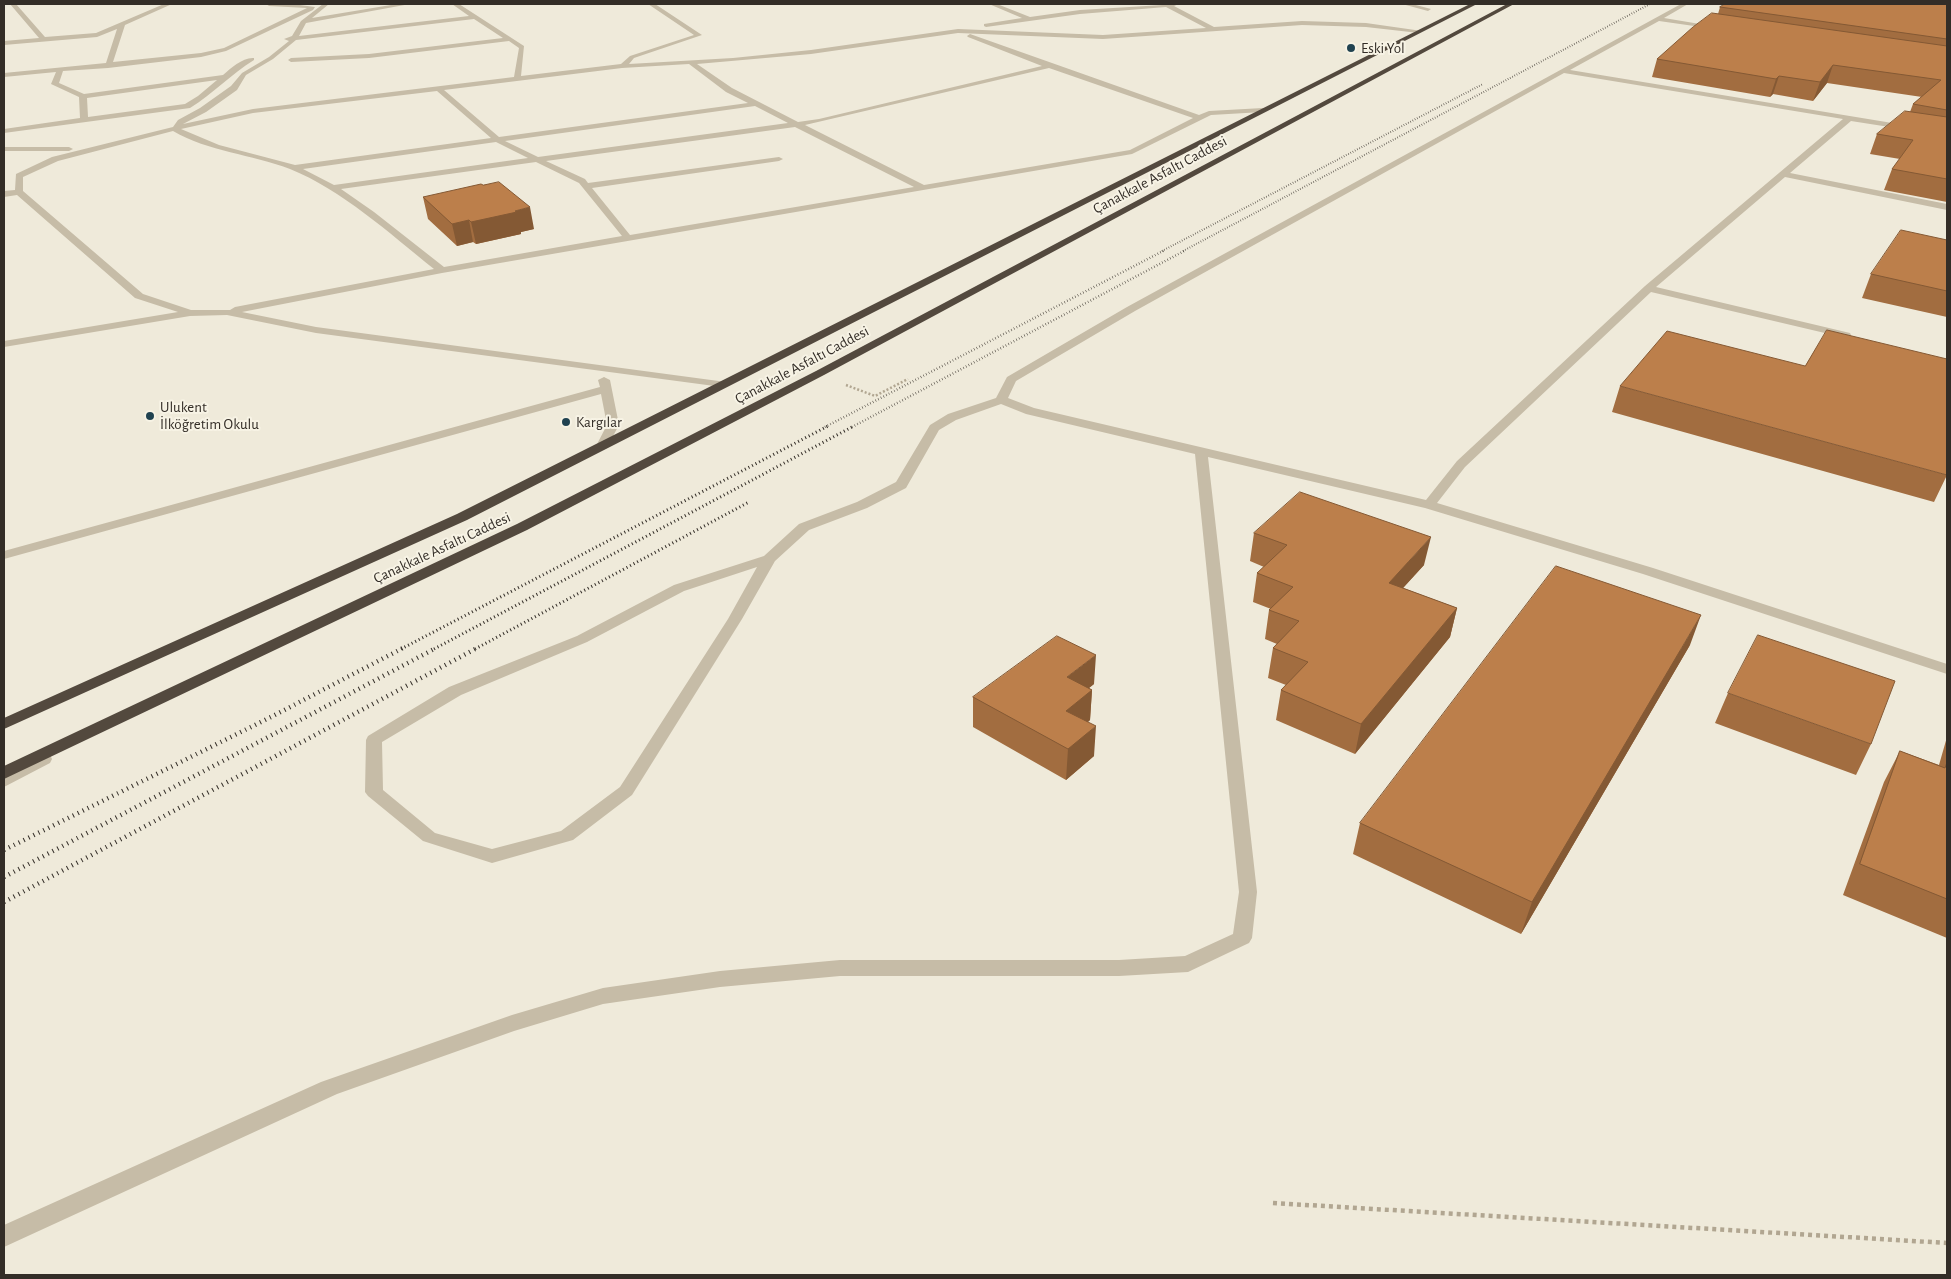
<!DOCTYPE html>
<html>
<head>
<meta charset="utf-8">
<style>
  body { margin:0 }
  #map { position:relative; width:1951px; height:1279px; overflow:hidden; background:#efeada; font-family:"Alegreya Sans",sans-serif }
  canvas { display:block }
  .frame { position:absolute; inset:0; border:5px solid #332d27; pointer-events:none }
</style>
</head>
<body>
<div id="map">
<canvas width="1951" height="1279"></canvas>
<div class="frame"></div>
</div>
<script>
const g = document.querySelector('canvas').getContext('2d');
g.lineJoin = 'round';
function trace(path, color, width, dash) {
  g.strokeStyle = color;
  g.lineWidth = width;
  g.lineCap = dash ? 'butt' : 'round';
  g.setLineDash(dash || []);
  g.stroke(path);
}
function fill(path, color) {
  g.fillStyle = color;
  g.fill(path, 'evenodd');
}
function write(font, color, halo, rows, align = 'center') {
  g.font = font + ' "Alegreya Sans",sans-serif';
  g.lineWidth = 4;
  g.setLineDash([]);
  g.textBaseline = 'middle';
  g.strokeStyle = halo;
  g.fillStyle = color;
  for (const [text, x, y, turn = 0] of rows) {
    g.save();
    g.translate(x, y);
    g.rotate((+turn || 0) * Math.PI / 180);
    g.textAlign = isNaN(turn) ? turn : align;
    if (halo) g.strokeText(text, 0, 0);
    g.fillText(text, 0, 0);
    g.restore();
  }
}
const pathFar1 = new Path2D(`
  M846 385 875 396 908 379`);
const path = new Path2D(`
  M1273 1203 1947 1243`);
const minor = new Path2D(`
  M10 4H16L45 37 96 33 164 4H172L125 25 113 62 201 53 224 48 307 8 269 6 266 4H292L315 7 313 10 226 51 201 57 108 68 63 71 59 83 84 94 223 75C231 68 243 57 254 58V60C231 74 213 94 190 108L4 133V129L80 118 79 97 51 84 56 72 4 77V73L106 63 117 29 97 37 4 45V41L39 38ZM217 80 198 96 185 104 88 117 87 98Z
  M323 4H329L312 18 397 4H410L306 23 299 36 469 16 452 4H459L524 46 521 76 621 64 630 56 694 35 648 4H655L702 35 634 58 629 64 733 58 811 50 958 29 1103 35 1206 28 1166 7 1080 14 986 27 984 26V24L1022 18 989 4H997L1030 17 1080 10 1179 4 1174 6 1214 27 1302 21 1366 23 1422 31 1419 33 1366 27 1302 25 1103 39 958 33 811 54 697 64 732 88 798 122 819 119 1042 66 968 37 967 36 970 34 1199 115 1209 111 1263 108 1267 110 1263 112 1211 115 1132 154 442 273 242 312 316 327 726 382 728 384 726 386 722 387 316 333 227 315 190 316 4 347V341L178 312 135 298 17 195 4 197V191L15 190 16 174 52 157 173 127 178 120 200 108 231 86 242 73 269 57 289 41 284 39 292 36 301 21ZM474 19 503 38 369 54 291 58 288 60 291 62 369 58 509 41 519 48 514 77 253 109 183 124 206 112 237 90 246 75 273 59 296 40ZM689 64 726 92 748 103 499 137 444 90 622 68ZM1049 68 1193 118 1130 150 924 185 805 125ZM437 91 491 138 295 165 219 145 181 129 253 113ZM755 106 788 123 538 157 505 141ZM795 127 914 187 630 235 592 188 779 161 783 159 779 157 588 183 585 179 546 161ZM173 131C209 152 251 154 290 169 342 190 389 233 434 269L235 307 230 310H191L143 294 23 191V177L58 161ZM496 142 528 158 334 185 303 169ZM536 162 579 183 622 236 444 267 374 212 341 189Z
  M1402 4H1412L1431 9 1428 11Z
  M1681 4H1688L1664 18 1718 27 1715 29 1659 21 1570 70 1947 132V136L1851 121 1790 173 1947 204V210L1785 177 1656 287 1850 333 1851 335 1850 337 1846 338 1651 292 1465 467 1437 503 1653 568 1947 664V674L1643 574 1425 508 1208 457 1257 892 1252 938 1249 943 1188 972 1119 976H840L720 987 603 1004 514 1031 337 1094 4 1247V1225L321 1082 512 1015 603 988 720 971 840 960H1119L1185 956 1233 934 1239 892 1195 454 1026 414 1001 404 956 420 939 430 906 488 867 508 809 530 775 561 742 619 632 795 573 840 492 863 423 841 368 796 365 792 366 740 368 736 449 687 577 636 674 585 764 556 799 524 857 502 896 482 930 425 948 414 996 398 1007 377 1127 307ZM1564 73 1843 119 1645 286 1457 461 1426 500 1034 408 1008 398 1016 381 1135 311ZM757 567 728 619 620 787 561 831 492 849 435 833 383 790 382 742 461 695 587 642 684 591Z
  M4 147H69L73 149 69 151H4Z
  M604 377 610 380 619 425 606 449H598L596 446 607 425 601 394 4 559V551L600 387 598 380Z
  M44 753 50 755 52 759 50 763 4 787V774Z`);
const highway = new Path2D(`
  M1470 4H1477L467 520 4 729V718L457 514Z
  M1507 4H1514L824 375 527 530 4 779V766L517 524 816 371Z`);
const railFar3 = new Path2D(`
  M1162 251 1483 84
  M1183 251 1650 4`);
const railFar2 = new Path2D(`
  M825 427 1165 250
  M852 427 1186 250`);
const railFar1 = new Path2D(`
  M401 649 828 426
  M434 649 854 426
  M475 649 749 502`);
const rail = new Path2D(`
  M4 850 271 717 403 648
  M4 877 436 648
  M4 902 477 648`);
const wall = new Path2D(`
  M1947 4V202L1884 190 1892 169 1900 159 1870 154 1877 134 1910 112 1913 104 1922 97 1827 83 1813 101 1773 94 1770 97 1652 77 1657 59 1718 14 1720 7Z
  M423 197 534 229 521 232V234L476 244 473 242 457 246 428 219Z
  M1947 240V317L1862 298 1871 274Z
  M1620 386 1947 475 1934 502 1612 412Z
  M1254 533 1424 565 1403 588 1457 608 1450 637 1355 754 1276 720 1281 690 1286 685 1268 678 1273 648 1277 644 1265 639 1269 610 1271 609 1253 602 1257 573 1264 567 1250 561Z
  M1690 645 1521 934 1353 854 1360 823Z
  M1094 684 1089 688 1092 690 1090 720 1088 722 1094 756 1066 780 973 727V697Z
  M1728 693 1871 744 1856 775 1715 723Z
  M1947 737V938L1843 895 1884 782 1900 751 1939 765Z`);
const shadedWall = new Path2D(`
  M1833 65 1827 83 1813 101 1820 82Z
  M1779 76 1773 94 1770 97 1776 79Z
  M530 207 534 229 521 232V234L476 244 471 222Z
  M469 220 473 242 457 246 452 224Z
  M1431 537 1424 565 1382 611 1389 583Z
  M1457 608 1450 637 1355 754 1361 724Z
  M1701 615 1690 645 1521 934 1532 902Z
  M1096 655 1094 684 1065 707 1067 677Z
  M1092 690 1090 720 1065 741 1066 711Z
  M1096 726 1094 756 1066 780 1068 749Z`);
const building = new Path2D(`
  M1725 4H1947V39L1720 7Z
  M1712 13 1947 46V110L1913 104 1941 80 1833 65 1820 82 1779 76 1776 79 1657 59 1693 27Z
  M1905 111 1947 117V179L1892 169 1913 140 1877 134Z
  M499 182 530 207 515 211 517 212 471 222 469 220 452 224 423 197 481 184 483 185Z
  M1901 230 1947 240V291L1871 274Z
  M1827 330 1947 359V475L1620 386 1667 331 1805 366Z
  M1300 492 1431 537 1389 583 1457 608 1361 724 1281 690 1308 662 1273 648 1299 621 1269 610 1293 587 1257 573 1287 545 1254 533Z
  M1556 566 1701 615 1532 902 1360 823Z
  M1758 635 1895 681 1871 744 1728 693Z
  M1057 636 1096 655 1067 677 1092 690 1066 711 1096 726 1068 749 973 697Z
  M1900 751 1945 768 1947 762V899L1860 864Z`);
const markers = [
  [1351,48,5,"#204250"],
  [150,416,5,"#204250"],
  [566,422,5,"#204250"]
];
const farPoinames = [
  ["Eski Yol",1361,48],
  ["Ulukent",160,407],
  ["İlköğretim Okulu",160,424],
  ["Kargılar",576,422]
];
const farStreetnames = [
  ["Çanakkale Asfaltı Caddesi",1160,175,-28],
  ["Çanakkale Asfaltı Caddesi",802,365,-28],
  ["Çanakkale Asfaltı Caddesi",442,548,-25]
];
trace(pathFar1, '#b1a691', 2.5, [2, 2]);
trace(path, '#b1a691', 4.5, [4, 4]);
fill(minor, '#c6bca7');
fill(highway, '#53493e');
trace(railFar3, '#332d27', 2, [0.5, 2]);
trace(railFar2, '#332d27', 2.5, [0.5, 2.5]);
trace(railFar1, '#332d27', 3, [1, 3]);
trace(rail, '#332d27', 4.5, [1, 4.5]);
fill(wall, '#a26d40');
fill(shadedWall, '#845934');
fill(building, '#bc7f4b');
trace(building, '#845934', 1);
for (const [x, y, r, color] of markers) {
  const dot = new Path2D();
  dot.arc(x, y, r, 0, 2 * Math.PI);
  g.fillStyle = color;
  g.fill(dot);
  trace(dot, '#f7f3e5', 2);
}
write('15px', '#332d27', '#f7f3e5', farPoinames, 'left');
write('15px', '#332d27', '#f7f3e5', farStreetnames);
</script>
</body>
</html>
